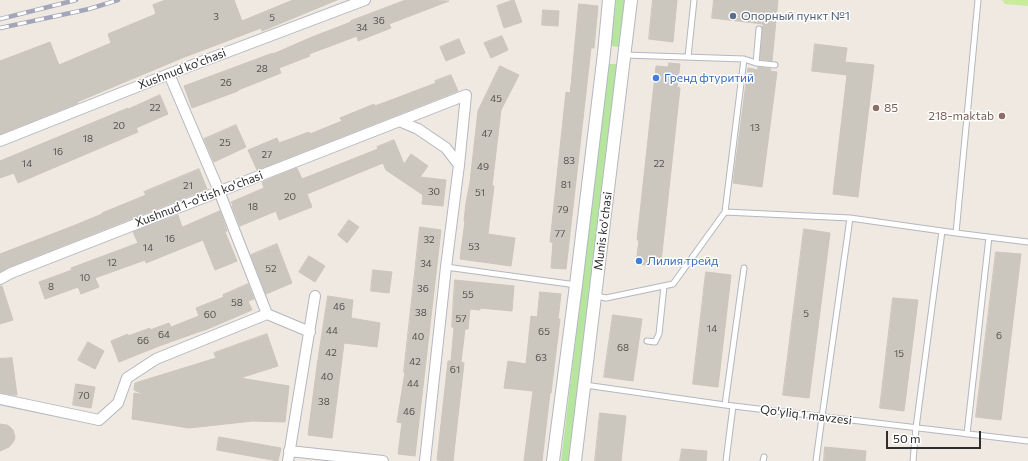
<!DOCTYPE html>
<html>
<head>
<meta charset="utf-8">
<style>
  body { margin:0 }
  #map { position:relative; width:1028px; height:461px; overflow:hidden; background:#efe9e1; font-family:Commissioner,sans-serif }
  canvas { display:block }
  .scale { position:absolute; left:886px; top:431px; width:95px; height:18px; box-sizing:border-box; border:2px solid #2e2e2e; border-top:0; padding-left:5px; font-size:12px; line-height:14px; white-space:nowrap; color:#2e2e2e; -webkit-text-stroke:3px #fff; paint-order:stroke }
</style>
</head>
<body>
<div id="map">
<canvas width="1028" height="461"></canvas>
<div class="scale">50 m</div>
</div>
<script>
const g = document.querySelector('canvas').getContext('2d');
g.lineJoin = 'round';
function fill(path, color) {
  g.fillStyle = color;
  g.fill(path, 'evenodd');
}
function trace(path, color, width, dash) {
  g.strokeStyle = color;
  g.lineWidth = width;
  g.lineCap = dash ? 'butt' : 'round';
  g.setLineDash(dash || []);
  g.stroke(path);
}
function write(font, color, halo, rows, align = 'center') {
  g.font = font + ' Commissioner,sans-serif';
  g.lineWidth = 3;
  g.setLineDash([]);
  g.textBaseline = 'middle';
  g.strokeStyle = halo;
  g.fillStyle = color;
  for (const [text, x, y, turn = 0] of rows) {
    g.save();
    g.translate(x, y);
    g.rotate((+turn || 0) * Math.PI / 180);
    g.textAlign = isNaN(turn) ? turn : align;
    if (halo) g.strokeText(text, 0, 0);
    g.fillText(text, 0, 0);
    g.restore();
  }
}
const green = new Path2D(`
  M616 0H625L619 47 611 46Z
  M609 64H617L569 461H561Z`);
const pitch = new Path2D(`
  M1002 0H1028V6L1005 4Z`);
const building = new Path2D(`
  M166 0H234L242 21 293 0H337L262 31 261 28 182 58 77 102 78 103 0 134V61L50 42 59 65 111 43 108 34 156 14 153 5Z
  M406 0 449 1 389 24 391 28 358 41 357 36 309 54 310 56 279 68 281 73 238 90V91L192 108 184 86 273 53V54L312 37 351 22V21Z
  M514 0 522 22 504 28 497 6Z
  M653 0H677L673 42 649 39Z
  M714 0H778L772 61 760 59 763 24 712 18Z
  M579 4 598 6 594 48H591L566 269 551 268 553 242H550L566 92 570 93Z
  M543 10 559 11 558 26 542 25Z
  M502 36 508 50 491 58 484 43Z
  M459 39 465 53 446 61 440 47Z
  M815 44 847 48 845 62 874 65 858 197 833 194 847 75 812 71Z
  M669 63 680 64 677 87 680 88 661 262 648 261 647 265 636 264 639 240H637L656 66 668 67Z
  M500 66 519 75 501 110 492 186H494L488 234 515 238 511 266 460 259 465 221H464L466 203 470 182 478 111Z
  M758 67 771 69 770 71 777 72 762 187 733 183 748 68 758 70Z
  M451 75 458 91 257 170 248 150 277 138 279 143 309 132 310 134 342 121 340 118 374 104 375 106 399 97 436 83 435 81Z
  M160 95 168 114 136 128 138 132 18 183 14 173 0 178V161L128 108V109Z
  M236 125 246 147 214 162 204 139Z
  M394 140 404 164 411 154 428 166 420 177 446 180 443 206 422 204 423 195 386 170 383 163 307 194 312 207 279 220 276 211 240 226 232 206 233 205 231 202 264 188 262 182 297 168 302 179 378 149 377 147Z
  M199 169 207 189 9 267 0 272V254L73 226 102 214V213L146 195 144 192Z
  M220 211 227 231 225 232 237 261 215 270 203 240 146 263 145 260 95 278 99 287 81 294 78 287 45 299 39 282 72 270 71 268 138 243 133 232 178 215 182 227Z
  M349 220 359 227 347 243 338 235Z
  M420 227 441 230 415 456 398 454 402 423 397 422 405 372H404Z
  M804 229 830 233 809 398 783 395Z
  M277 244 292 283 266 294 251 255Z
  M996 252 1021 254 1001 420 976 417Z
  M309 256 325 266 315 282 299 272Z
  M373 270 392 272 389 293 371 291Z
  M706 272 731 275 718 387 693 384Z
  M455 280 514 286 512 311 480 308V310L470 309 468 329H465L461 362 464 363 453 461H448L437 460 448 361H451L454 328 452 327Z
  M248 284 254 299 248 301 252 310 205 330H204L159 346 119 362 111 341 128 334V336L150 328V330L169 323 171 327 199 316 196 308 224 297 223 295Z
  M2 286 13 320 0 324V287Z
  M540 292 561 294 558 319H560L551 393H550L542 461H524L533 391 504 388 508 361 526 364 531 316 537 317Z
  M328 296 353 300 351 318 380 323 377 347 344 343 332 438 308 435 317 366Z
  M893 298 918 300 904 411 880 408Z
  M613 315 642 319 633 381 604 377Z
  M267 334 278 366 240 378 289 386 285 422 253 421 189 428 132 419 134 393 145 395 134 390 135 383 216 358 214 353Z
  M88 342 104 351 95 369 78 360Z
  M12 358 17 395H14L1 393 0 387V359Z
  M76 384 95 387 91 408 73 405Z
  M600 413 626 416 621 461H595Z
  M0 424 7 425 10 427 13 430 15 437 14 441 9 447 0 451Z
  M219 437 281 448 278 461 217 450Z
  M825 447 866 451 865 461H824Z
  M682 449 707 451 706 461H680Z`);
const service = new Path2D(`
  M688 57 694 0
  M744 59 756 63 775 65
  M756 63 759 29
  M725 212 850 218 956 233 1028 242
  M956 233 978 0
  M446 267 576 285
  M596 296 606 298 673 284 725 212 744 59 625 55
  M647 341 655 342 659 334 664 286
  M585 385 725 405 1028 441
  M725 405 744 268
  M967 434 989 237
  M726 461 733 406
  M763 461 764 457
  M816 461 822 417 850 218
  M913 461 916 428 942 231`);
const minor = new Path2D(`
  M169 74 219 191 267 314
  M399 121 418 129 446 148 459 165
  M0 141 169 74 365 0
  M0 279 11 273 466 95 459 165 446 267 425 461
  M0 399 99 420 118 403 127 378 156 359 267 314 310 332
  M289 451 383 461
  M288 461 315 296`);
const tertiary = new Path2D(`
  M553 461 576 285 604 53 609 0
  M575 461 631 0`);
const rail = new Path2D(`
  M0 19 76 0
  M0 28 89 9 118 0`);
const markers = [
  [733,16,4,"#5c6f8a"],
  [656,78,4,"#3f7fe0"],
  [876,108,4,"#8d6e63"],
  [1002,116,4,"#8d6e63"],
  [639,261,4,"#3f7fe0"]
];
const numberNames = [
  ["3",216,17],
  ["5",272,18],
  ["36",379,21],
  ["34",362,28],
  ["28",262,69],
  ["26",226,83],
  ["45",496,99],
  ["22",155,108],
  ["20",119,126],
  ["13",755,128],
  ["47",487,134],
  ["18",88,139],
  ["25",225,143],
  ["16",58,152],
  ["27",267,155],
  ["83",569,161],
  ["14",27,164],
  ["22",659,164],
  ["49",483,167],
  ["81",566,185],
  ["21",188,186],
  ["30",434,192],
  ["51",480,193],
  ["20",290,197],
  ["18",253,207],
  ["79",563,210],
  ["77",560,234],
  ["16",170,239],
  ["32",429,240],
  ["53",474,247],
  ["14",148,248],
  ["12",112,263],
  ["34",426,264],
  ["52",271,269],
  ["10",85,278],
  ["8",51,287],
  ["36",423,289],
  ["55",468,295],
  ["58",237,303],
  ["46",339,307],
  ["38",421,313],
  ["5",806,314],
  ["60",210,315],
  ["57",461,319],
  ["14",712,329],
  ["44",332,331],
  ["65",544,332],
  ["64",164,335],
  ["6",999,336],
  ["40",418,337],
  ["66",143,341],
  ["68",623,348],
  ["42",331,353],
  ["15",899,354],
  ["63",541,358],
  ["42",415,362],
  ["61",455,370],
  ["40",327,377],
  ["44",413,384],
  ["70",84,396],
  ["38",324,402],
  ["46",409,412]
];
const serviceNames = [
  ["Опорный пункт №1",741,16]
];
const streetNames = [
  ["Xushnud ko'chasi",182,69,-21],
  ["Xushnud 1-o'tish ko'chasi",199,199,-21],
  ["Munis ko'chasi",603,231,-83],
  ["Qo'yliq 1 mavzesi",806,415,7]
];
const shopNames = [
  ["Гренд фтуритий",664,78],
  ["Лилия трейд",647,261]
];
const educationNames = [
  ["85",884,108],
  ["218-maktab",994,116,"right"]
];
fill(green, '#b6e59e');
fill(pitch, '#c9ec9a');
fill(building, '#cbc7bf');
trace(building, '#cbc5ba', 1);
trace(service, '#b4b7c1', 7);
trace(minor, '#b4b7c1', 12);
trace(tertiary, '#b4b7c1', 14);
trace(service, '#fff', 5);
trace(minor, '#fff', 10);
trace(tertiary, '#fff', 12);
trace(rail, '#a3a6b8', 4.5);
trace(rail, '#fff', 3, [9]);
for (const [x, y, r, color] of markers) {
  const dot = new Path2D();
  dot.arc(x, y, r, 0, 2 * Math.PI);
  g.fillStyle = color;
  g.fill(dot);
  trace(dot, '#fff', 1.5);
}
write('10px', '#555452', null, numberNames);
write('12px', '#4e5e75', '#fff', serviceNames, 'left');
write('12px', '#2e2e2e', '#fff', streetNames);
write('12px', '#366cbe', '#fff', shopNames, 'left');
write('12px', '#785e54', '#fff', educationNames, 'left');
</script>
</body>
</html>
